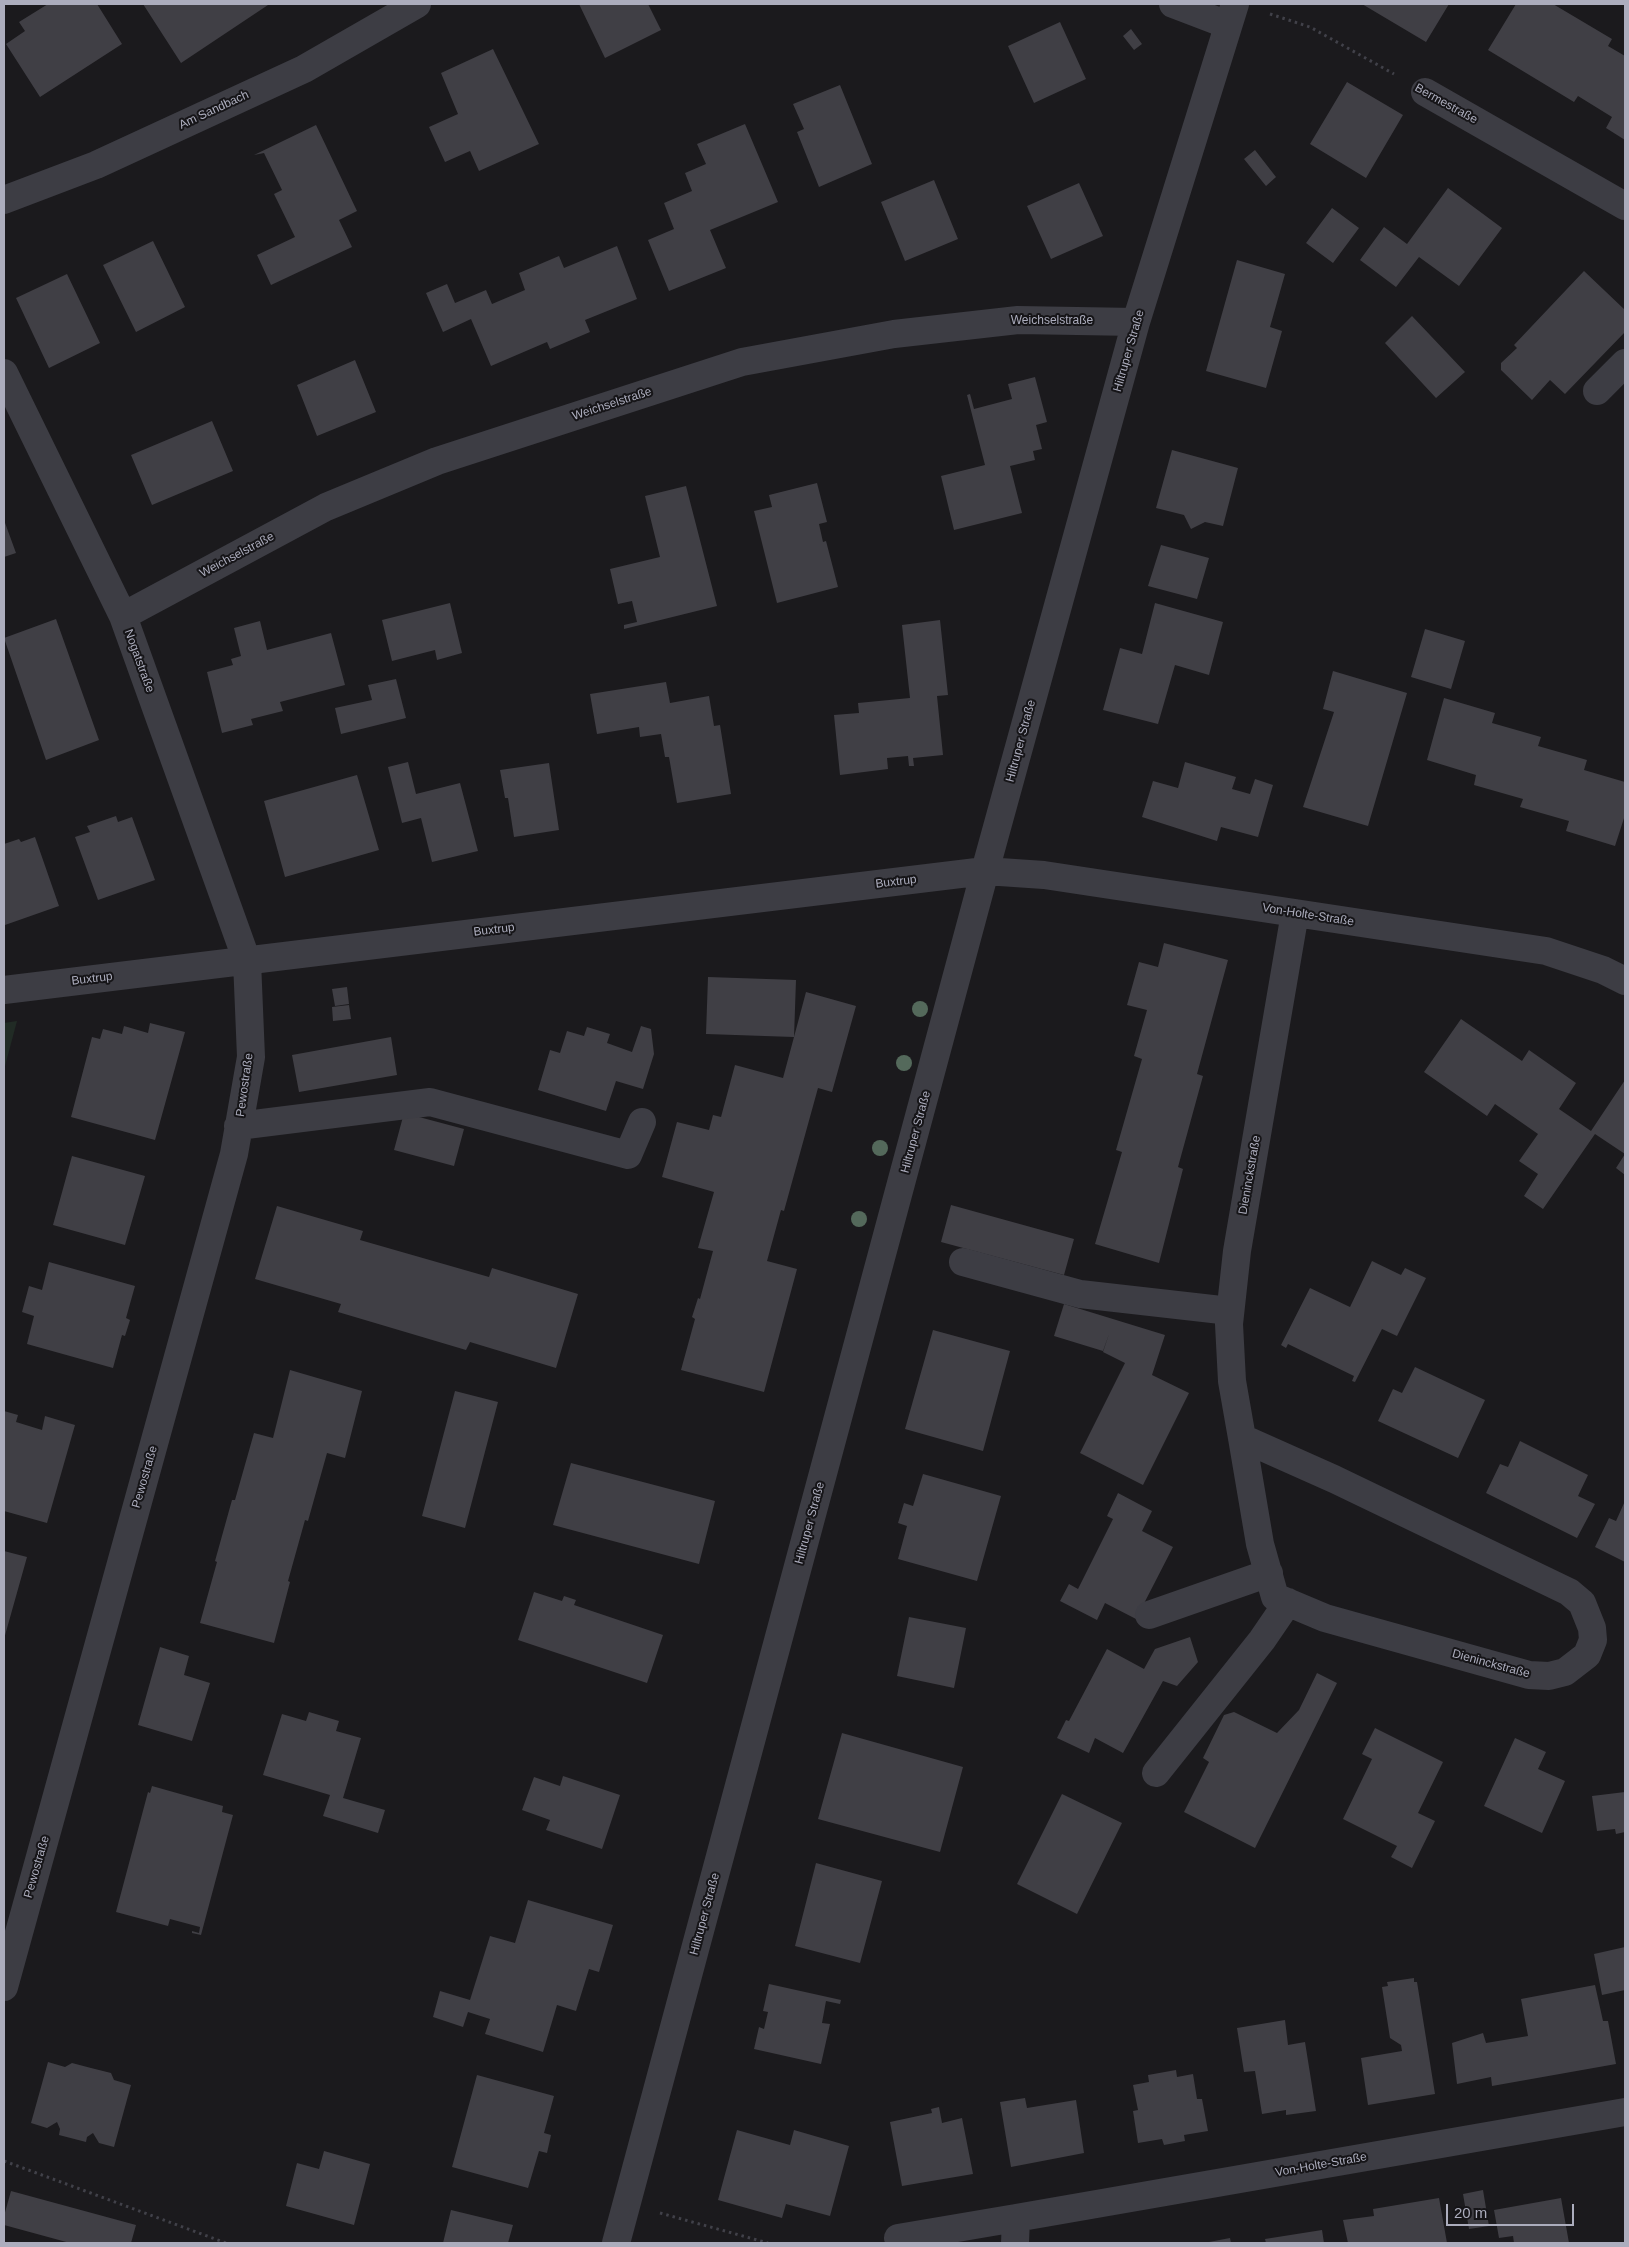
<!DOCTYPE html>
<html>
<head>
<meta charset="utf-8">
<style>
  body { margin:0 }
  #map { position:relative; width:1629px; height:2247px; overflow:hidden; background:#1b1a1d; font-family:Arial,sans-serif }
  canvas { display:block }
  .frame { position:absolute; inset:0; border:5px solid #acadbd; pointer-events:none }
  .scale { position:absolute; left:1446px; top:2204px; width:128px; height:22px; box-sizing:border-box; border:2px solid #acadbd; border-top:0; padding-left:6px; font-size:15px; line-height:18px; white-space:nowrap; color:#acadbd; -webkit-text-stroke:4px #161518; paint-order:stroke }
</style>
</head>
<body>
<div id="map">
<canvas width="1629" height="2247"></canvas>
<div class="frame"></div>
<div class="scale">20 m</div>
</div>
<script>
const g = document.querySelector('canvas').getContext('2d');
g.lineJoin = 'round';
function fill(path, color) {
  g.fillStyle = color;
  g.fill(path, 'evenodd');
}
function trace(path, color, width, dash) {
  g.strokeStyle = color;
  g.lineWidth = width;
  g.lineCap = dash ? 'butt' : 'round';
  g.setLineDash(dash || []);
  g.stroke(path);
}
function write(font, color, halo, rows, align = 'center') {
  g.font = font + ' Arial,sans-serif';
  g.lineWidth = 4;
  g.setLineDash([]);
  g.textBaseline = 'middle';
  g.strokeStyle = halo;
  g.fillStyle = color;
  for (const [text, x, y, turn = 0] of rows) {
    g.save();
    g.translate(x, y);
    g.rotate((+turn || 0) * Math.PI / 180);
    g.textAlign = isNaN(turn) ? turn : align;
    if (halo) g.strokeText(text, 0, 0);
    g.fillText(text, 0, 0);
    g.restore();
  }
}
const green = new Path2D(`
  M17 1021 4 1070V1023Z`);
const building = new Path2D(`
  M48 4H97L122 44 40 97 6 44 25 31 19 22Z
  M143 4H267L268 5 181 63Z
  M579 4H648L661 30 605 58Z
  M1362 4H1449L1426 42Z
  M1516 4H1553L1612 39 1608 46 1625 56V140L1606 128 1612 117 1578 96 1574 102 1488 50Z
  M1060 22 1086 79 1034 103 1008 46Z
  M1131 29 1142 44 1134 50 1123 36Z
  M493 49 539 144 479 171 470 151 445 162 429 127 458 114 441 73Z
  M1347 82 1403 115 1366 178 1310 144Z
  M840 85 872 164 819 187 797 132 804 129 793 104Z
  M745 124 778 202 710 230 726 268 669 291 648 240 674 229 664 203 692 191 685 173 706 164 697 144Z
  M316 125 357 211 339 220 352 247 271 285 257 255 295 237 274 194 282 190 264 153 254 155Z
  M1255 150 1276 177 1266 186 1244 159Z
  M934 180 958 239 905 261 881 202Z
  M1079 183 1103 236 1051 259 1027 206Z
  M1448 188 1502 228 1459 286 1419 257 1396 287 1360 260 1384 227 1407 244Z
  M1332 208 1359 228 1333 263 1306 243Z
  M153 241 185 307 136 332 103 265Z
  M617 246 637 299 585 320 590 332 550 349 547 342 491 366 471 319 443 332 426 293 447 284 455 303 486 290 492 304 525 290 519 273 559 256 564 268Z
  M1237 260 1285 274 1270 327 1282 331 1266 388 1206 371Z
  M1584 271 1625 310V332L1565 394 1550 380 1532 400 1501 370V363L1517 348 1514 345Z
  M67 274 100 343 49 368 16 298Z
  M1412 316 1465 372 1436 398 1385 343Z
  M355 360 376 412 317 436 297 385Z
  M1035 377 1047 422 1036 425 1042 449 1033 451 1035 460 1010 466 1022 513 954 530 941 476 985 465 967 395 970 394 974 409 1012 399 1008 384Z
  M212 421 233 471 152 505 131 455Z
  M1172 450 1238 468 1223 526 1205 522 1191 529 1184 515 1156 508Z
  M817 483 827 522 819 524 823 542 826 541 838 587 777 603 754 511 772 507 769 495Z
  M686 486 717 606 624 629V625L637 622 632 601 618 604 610 569 660 557 645 496Z
  M4 520 16 553 4 557Z
  M1161 545 1209 558 1197 599 1148 586Z
  M450 603 462 653 437 660 435 650 392 661 382 620Z
  M1155 603 1223 622 1209 675 1175 665 1158 724 1103 710 1120 648 1142 654Z
  M56 619 99 740 46 760 4 638Z
  M940 620 948 695 937 696 943 755 913 758 914 766H909L908 756 887 758 888 769 840 775 834 715 859 713 858 703 910 698 902 625Z
  M260 621 267 650 331 633 345 685 280 702 283 711 251 719 253 725 222 733 207 672 233 665 231 659 241 656 234 628Z
  M1425 629 1465 641 1451 689 1411 677Z
  M1333 671 1407 693 1368 826 1303 807 1334 712 1323 709Z
  M396 679 406 718 341 734 335 708 372 700 368 685Z
  M666 682 670 703 709 696 714 726 720 725 731 794 677 803 669 757H665L661 734 640 737 639 727 597 734 590 694Z
  M1444 698 1495 713 1492 723 1541 737 1538 746 1587 760 1584 770 1625 782V815L1615 846 1566 831 1569 821 1520 807 1523 799 1474 785 1476 775 1427 760Z
  M408 762 416 794 460 783 478 851 432 862 421 818 402 823 388 767Z
  M1185 762 1236 777 1232 789 1250 794 1255 779 1273 785 1258 837 1221 827 1217 841 1142 817 1153 781 1178 788Z
  M549 763 559 830 514 837 508 798H505L500 770Z
  M357 775 379 850 285 877 264 801Z
  M116 816 118 822 132 817 155 880 98 900 75 837 90 832 87 826Z
  M35 837 59 906 5 925 4 844 19 839 21 842Z
  M1164 943 1228 960 1197 1074 1203 1076 1178 1167 1183 1169 1159 1263 1095 1244 1122 1152 1116 1150 1142 1059 1134 1056 1147 1010 1127 1005 1139 962 1158 967Z
  M708 977 796 980 794 1037 806 992 856 1006 832 1092 818 1088 784 1211 781 1210 767 1261 797 1269 764 1392 681 1370 695 1319 692 1317 698 1298 700 1299 713 1251 698 1248 714 1192 662 1177 677 1122 709 1130 713 1115 721 1117 735 1065 783 1078 794 1037 706 1034Z
  M347 987 349 1004 335 1006 332 989Z
  M349 1005 351 1019 333 1021 332 1007Z
  M1461 1019 1522 1061 1529 1050 1576 1083 1559 1109 1591 1131 1625 1080V1175L1616 1168 1625 1154 1595 1134 1543 1209 1524 1196 1538 1174 1519 1161 1538 1134 1495 1104 1487 1116 1424 1072Z
  M150 1023 185 1032 155 1140 71 1117 92 1037 100 1039 103 1029 122 1034 124 1026 148 1033Z
  M641 1026 651 1029 654 1054 643 1089 616 1081 606 1111 538 1090 550 1050 560 1053 567 1031 584 1036 587 1027 610 1034 607 1043 632 1052Z
  M391 1037 397 1075 299 1092 292 1055Z
  M404 1113 464 1129 454 1166 394 1150Z
  M72 1156 145 1176 125 1245 53 1225Z
  M951 1205 1074 1239 1064 1275 941 1242Z
  M277 1206 363 1231 360 1240 489 1277 492 1268 578 1294 556 1368 470 1342 466 1350 338 1312 341 1304 255 1279Z
  M1372 1261 1401 1275 1405 1268 1426 1278 1397 1336 1382 1329 1355 1382 1352 1381 1354 1376 1288 1344 1286 1348 1281 1345 1310 1288 1350 1307Z
  M49 1262 135 1286 126 1318 130 1320 125 1336 122 1335 113 1368 27 1344 34 1316 22 1312 29 1286 42 1290Z
  M1064 1304 1165 1335 1152 1375 1189 1393 1143 1485 1080 1453 1125 1363 1103 1352 1109 1334 1103 1351 1054 1336Z
  M933 1330 1010 1351 983 1451 905 1429Z
  M1415 1367 1485 1400 1458 1458 1378 1421 1393 1389 1402 1393Z
  M290 1370 362 1391 345 1458 327 1453 308 1521 305 1520 288 1581 290 1582 274 1643 200 1623 217 1562 215 1561 232 1500H235L254 1433 273 1438Z
  M455 1391 498 1402 465 1528 422 1516Z
  M4 1411 18 1415 16 1422 42 1430 45 1416 75 1425 47 1523 4 1511Z
  M1520 1441 1588 1475 1578 1496 1595 1504 1577 1538 1486 1493 1500 1464 1508 1467Z
  M571 1463 715 1501 699 1564 553 1525Z
  M923 1474 1001 1496 977 1581 898 1559 907 1526 898 1523 904 1503 913 1506Z
  M1118 1493 1152 1511 1142 1531 1173 1547 1136 1619 1105 1603 1097 1620 1060 1601 1069 1584 1078 1589 1113 1519 1107 1516Z
  M1625 1501V1562L1595 1547 1609 1518 1616 1521Z
  M4 1551 27 1557 4 1639Z
  M534 1592 562 1601 564 1596 576 1600 574 1605 663 1635 647 1683 518 1640Z
  M909 1617 966 1628 954 1688 897 1676Z
  M1190 1637 1198 1662 1177 1686 1163 1681 1123 1753 1095 1738 1089 1753 1057 1738 1066 1720 1069 1721 1107 1649 1144 1669 1155 1649Z
  M160 1647 189 1656 184 1675 210 1683 192 1741 138 1725Z
  M1317 1673 1337 1683 1255 1848 1184 1812 1209 1762 1203 1758 1224 1715 1234 1712 1277 1733 1299 1710Z
  M309 1712 339 1721 336 1731 361 1738 343 1798 385 1810 378 1833 323 1816 330 1795 263 1775 282 1714 306 1721Z
  M1375 1728 1443 1762 1418 1813 1435 1821 1412 1868 1391 1857 1397 1846 1343 1819 1372 1759 1362 1754Z
  M842 1733 963 1767 940 1852 818 1819Z
  M1515 1738 1546 1752 1538 1769 1565 1781 1542 1833 1484 1806Z
  M563 1776 620 1795 602 1849 546 1830 550 1820 522 1810 534 1777 560 1786Z
  M152 1786 223 1806 222 1812 233 1815 201 1935 192 1933V1931L199 1933 200 1927 170 1919 168 1926 116 1912 148 1792 150 1793Z
  M1625 1792V1832L1616 1834 1615 1829 1597 1831 1592 1796Z
  M1062 1794 1122 1823 1077 1914 1017 1884Z
  M816 1863 882 1881 860 1963 795 1946Z
  M528 1900 613 1925 599 1972 589 1969 576 2011 557 2005 543 2052 485 2034 490 2019 468 2012 463 2027 433 2017 440 1991 470 2000 490 1936 515 1943Z
  M1625 1947V1990L1602 1995 1594 1954Z
  M1414 1978V1982H1417L1435 2094 1368 2105 1361 2058 1402 2051 1401 2045 1390 2038 1382 1987 1388 1986 1387 1982Z
  M769 1984 841 2000 840 2004 826 2001 822 2023 830 2024 821 2064 754 2049 759 2027 764 2029 768 2012 763 2011Z
  M1595 1985 1603 2021H1608L1616 2064 1492 2086 1491 2077 1457 2084 1452 2043 1483 2033 1486 2043 1528 2036 1521 1999Z
  M1285 2020 1288 2045 1305 2042 1316 2111 1286 2115V2110L1262 2114 1255 2071 1244 2072 1237 2028Z
  M48 2062 65 2067 72 2063 91 2068 111 2073 114 2080 131 2085 114 2147 99 2143 93 2133 87 2137 86 2142 59 2135 60 2129 57 2122 47 2128 31 2123Z
  M1176 2070 1177 2077 1193 2074 1197 2099H1202L1208 2131 1184 2135 1185 2141 1164 2145 1162 2139 1138 2143 1133 2111 1138 2110 1133 2085 1149 2082 1148 2075Z
  M477 2075 554 2096 544 2133 551 2135 547 2153 539 2151 528 2188 452 2167Z
  M1025 2098 1027 2108 1076 2100 1084 2153 1011 2167 1000 2102Z
  M939 2107 942 2123 962 2118 973 2174 902 2186 890 2122 932 2113 931 2109Z
  M737 2130 790 2145 794 2130 849 2146 830 2216 786 2204 782 2218 718 2200Z
  M324 2151 370 2164 354 2225 286 2206 297 2163 319 2169Z
  M1483 2190 1489 2226 1469 2229 1463 2194Z
  M11 2191 136 2225 131 2243H70L4 2225V2216Z
  M1439 2198 1447 2243H1348L1343 2220 1374 2216 1373 2209Z
  M1561 2198 1569 2243H1514L1513 2236 1499 2238 1494 2210Z
  M451 2210 513 2225 508 2243H443Z
  M1322 2230 1324 2243H1266L1265 2239Z
  M1230 2238 1231 2243H1209V2242Z`);
const path = new Path2D(`
  M1270 14 1310 27 1394 74
  M4 2161 226 2243
  M660 2213 768 2243`);
const minor = new Path2D(`
  M1173 4 1228 25
  M1425 92 1625 206
  M4 200 96 165 304 69 417 4
  M4 373 123 616 247 961 251 1057 234 1154 4 1987
  M1597 391 1625 363
  M123 616 326 507 437 461 742 362 894 334 1018 320 1136 322
  M4 990 985 871 1044 875 1546 951 1603 970 1625 981
  M238 1126 430 1102 628 1155 642 1122
  M963 1262 1080 1294 1230 1311
  M1242 1438 1334 1479 1569 1592 1582 1603 1592 1628 1593 1640 1587 1655 1565 1672 1549 1676 1529 1675 1325 1618 1275 1597 1260 1544 1242 1438 1232 1381 1229 1324 1237 1251 1295 913
  M1149 1615 1269 1573
  M1156 1773 1262 1640 1288 1602
  M898 2238 1016 2218
  M616 2243 985 871 1136 322 1235 4
  M1015 2243 1016 2218 1625 2112`);
const trees = [
  [920,1009],
  [904,1063],
  [880,1148],
  [859,1219]
];
const streetNames = [
  ["Bermestraße",1446,104,29],
  ["Am Sandbach",214,110,-25],
  ["Weichselstraße",1052,321],
  ["Hiltruper Straße",1129,351,-74],
  ["Weichselstraße",612,404,-18],
  ["Weichselstraße",237,555,-28],
  ["Nogatstraße",139,661,70],
  ["Hiltruper Straße",1021,741,-75],
  ["Buxtrup",896,882,-7],
  ["Von-Holte-Straße",1308,915,9],
  ["Buxtrup",494,930,-7],
  ["Buxtrup",92,979,-7],
  ["Pewostraße",245,1085,-82],
  ["Hiltruper Straße",916,1132,-75],
  ["Dieninckstraße",1250,1175,-80],
  ["Pewostraße",145,1477,-74],
  ["Hiltruper Straße",810,1523,-75],
  ["Dieninckstraße",1491,1664,15],
  ["Pewostraße",37,1867,-74],
  ["Hiltruper Straße",705,1914,-75],
  ["Von-Holte-Straße",1321,2165,-10]
];
fill(green, '#212b25');
fill(building, '#403f45');
trace(path, '#414149', 3, [2.5, 4]);
trace(minor, '#3d3d44', 28);
g.fillStyle = '#54695b';
for (const [x, y] of trees) {
  g.beginPath();
  g.arc(x, y, 8, 0, 2 * Math.PI);
  g.fill();
}
write('12px', '#acadbd', '#161518', streetNames);
</script>
</body>
</html>
